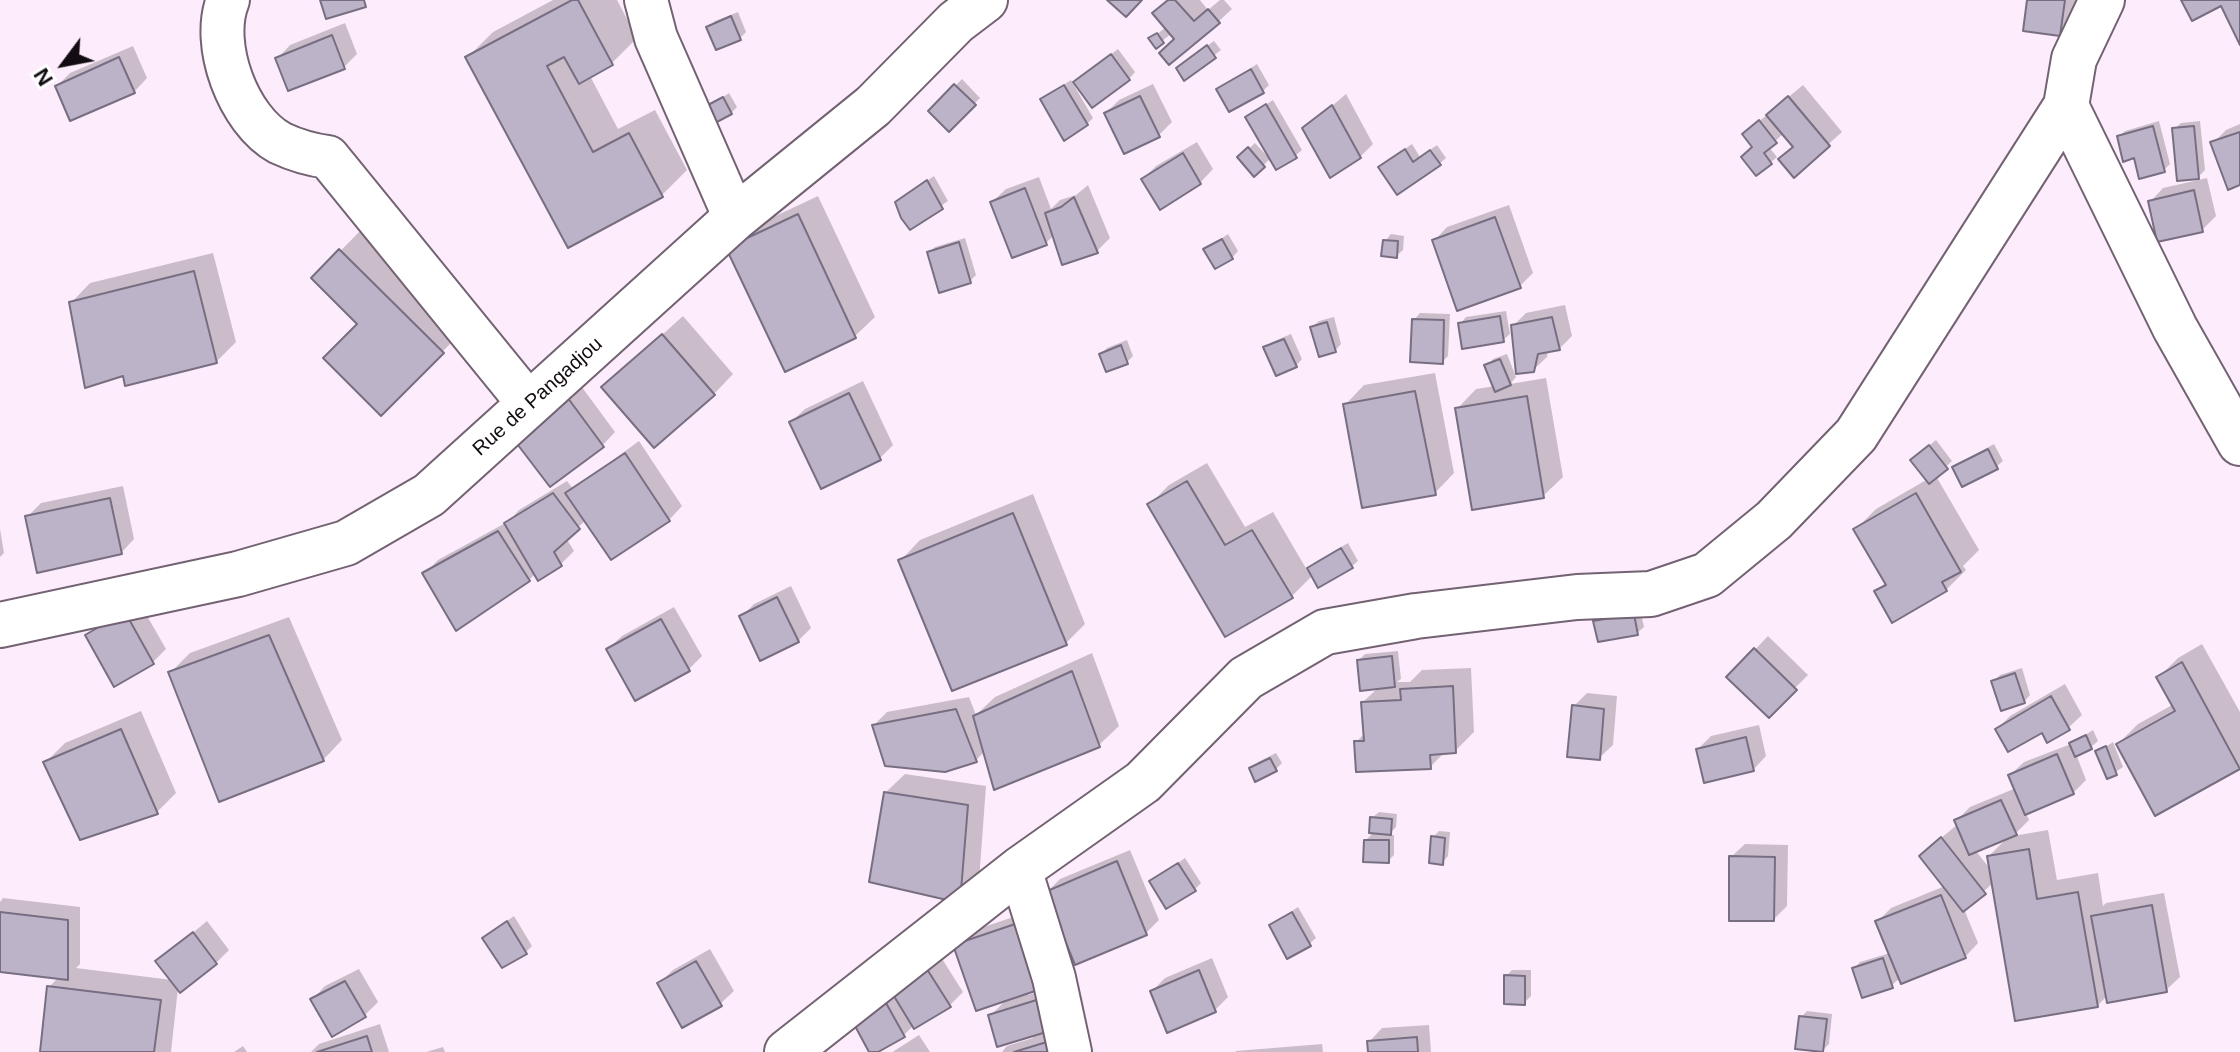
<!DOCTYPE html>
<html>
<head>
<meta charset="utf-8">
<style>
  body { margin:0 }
  #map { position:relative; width:2240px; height:1052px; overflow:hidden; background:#fdedfc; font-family:Helvetica,sans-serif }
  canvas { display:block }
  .north { position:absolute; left:24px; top:24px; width:80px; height:80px; -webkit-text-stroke:6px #fff; paint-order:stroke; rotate:238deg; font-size:22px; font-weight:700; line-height:32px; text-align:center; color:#130c12 }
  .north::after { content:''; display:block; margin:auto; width:28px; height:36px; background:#130c12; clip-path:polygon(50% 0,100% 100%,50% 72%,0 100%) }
</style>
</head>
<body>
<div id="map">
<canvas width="2240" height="1052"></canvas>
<div class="north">N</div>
</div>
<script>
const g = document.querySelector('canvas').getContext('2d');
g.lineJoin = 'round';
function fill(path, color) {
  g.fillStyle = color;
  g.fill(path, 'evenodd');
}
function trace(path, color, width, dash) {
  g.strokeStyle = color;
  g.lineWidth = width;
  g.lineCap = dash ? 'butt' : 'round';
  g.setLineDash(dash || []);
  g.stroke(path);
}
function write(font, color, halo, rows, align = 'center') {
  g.font = font + ' Helvetica,sans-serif';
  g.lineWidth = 6;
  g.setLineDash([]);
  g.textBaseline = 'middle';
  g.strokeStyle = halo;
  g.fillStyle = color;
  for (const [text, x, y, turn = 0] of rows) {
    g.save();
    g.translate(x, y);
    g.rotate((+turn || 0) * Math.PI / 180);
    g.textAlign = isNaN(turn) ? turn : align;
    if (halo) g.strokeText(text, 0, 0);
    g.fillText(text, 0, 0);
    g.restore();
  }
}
const shadow = new Path2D(`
  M553 0H617L637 38 612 63 590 76 618 129 655 110 687 170 662 195 569 245 468 57 493 32Z
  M1169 0H1200L1208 10 1220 0H1224L1232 9 1218 22 1176 38 1172 33 1156 46 1151 39 1166 27Z
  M2029 0H2076L2073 21 2059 34Z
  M738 12 746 32 740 38 717 48 708 28 715 21Z
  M345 23 357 54 344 67 277 59 290 45Z
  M1214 41 1221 50 1185 78 1184 62Z
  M133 46 147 78 134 92 57 86 70 73Z
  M1118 49 1135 72 1129 79 1082 76Z
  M1257 64 1269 85 1263 91 1218 89Z
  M962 79 980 98 949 129 931 111Z
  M1071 80 1093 118 1087 124 1042 99Z
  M1153 84 1172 122 1159 135 1106 113 1119 100Z
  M1803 85 1842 132 1794 175 1795 146 1784 133 1769 147 1777 157 1770 163 1755 147 1751 128Z
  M729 93 737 107 731 113 708 107Z
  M1346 94 1373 144 1360 157 1305 129Z
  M1273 100 1302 150 1295 156 1271 158 1254 174 1240 157 1255 143 1269 158 1271 157 1247 117Z
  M2159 121 2170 164 2164 170 2136 156 2119 137 2125 131Z
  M2200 121 2205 170 2198 177 2174 129 2181 123Z
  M2240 124V183L2213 143 2226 130Z
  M1197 142 1213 169 1200 183 1160 207 1143 179 1156 166Z
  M1412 144 1420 157 1437 145 1446 158 1439 164 1386 162Z
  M934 176 948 201 910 227 904 197Z
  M1039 177 1051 209 1060 200 1076 195 1088 185 1110 238 1097 251 1054 235 1046 243 992 202 1006 189Z
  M2207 178 2216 216 2202 230 2150 202 2163 188Z
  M818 196 875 317 855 336 728 248 748 229Z
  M1509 205 1533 273 1520 286 1434 241 1447 227Z
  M360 231 462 332 381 413 360 324 314 278Z
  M1228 234 1238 251 1232 258 1206 249Z
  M1391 234 1404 236 1403 250 1396 256 1385 241Z
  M965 238 976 275 970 281 929 253 935 247Z
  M213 253 236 342 216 362 125 374 71 303 90 283Z
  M1565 305 1572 336 1559 349 1548 351 1547 357 1533 370 1513 326 1526 313Z
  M1506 311 1510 334 1503 340 1460 324 1466 317Z
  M1420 313 1450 314 1448 356 1442 362 1414 320Z
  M683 316 733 374 714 394 604 387Z
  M1334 317 1341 344 1335 351 1312 327 1319 321Z
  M1291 334 1302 359 1296 366 1266 348 1272 342Z
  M1127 340 1133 356 1127 362 1101 354 1107 348Z
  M1507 354 1516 377 1510 384 1546 378 1563 477 1543 496 1457 409 1476 389 1495 386 1487 366 1493 359Z
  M1435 373 1454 473 1435 493 1345 405 1364 385Z
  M576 379 615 432 602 446 511 433Z
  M863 381 893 445 880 458 822 486 791 422 805 409Z
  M1936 440 1952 461 1936 476 1979 550 1963 566 1966 570 1946 590 1876 592 1886 582 1856 529 1876 509 1928 479 1919 454Z
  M639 441 682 506 669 520H586L566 538 574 551 561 564 539 578 536 573 529 580 425 574 438 560 509 521 519 510 567 481 573 489Z
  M1994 444 2003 461 1996 467 1955 468 1961 462Z
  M1207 463 1245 527 1273 512 1307 570 1315 562 1348 543 1358 561 1351 567 1313 575 1292 596 1150 504 1169 485Z
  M123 486 134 539 121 553 27 517 41 503Z
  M1033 494 1085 624 1066 643 901 560 920 540Z
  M0 529 4 553 0 557Z
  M791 586 811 628 798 641 741 617 754 604Z
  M138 600 166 649 153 662 87 636 100 623Z
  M674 607 702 656 688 670 608 649 622 636Z
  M1640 609 1644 627 1637 633 1596 622 1602 616Z
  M289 617 342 740 323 760 170 673 190 653Z
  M1768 636 1808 675 1768 715 1729 677Z
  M2202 644 2240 712V766L2156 813 2118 744 2138 724 2174 704 2159 677 2178 658Z
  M1398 651 1401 679 1397 682H1410L1422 670 1471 668 1474 732 1455 751 1445 752 1430 767 1356 742 1365 733 1363 702 1379 687 1359 660 1365 654Z
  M1092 653 1119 726 1099 745 985 751 976 760 874 725 887 712 969 697 976 715 995 697Z
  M2022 668 2030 695 2024 702 1993 682 2000 675Z
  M2065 684 2082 715 2068 728 1997 729 2010 716Z
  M1587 693 1617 696 1613 745 1599 758 1574 706Z
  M141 711 176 793 157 812 46 762 65 743Z
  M1759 725 1766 756 1753 770 1698 749 1711 736Z
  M2093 730 2098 741 2091 747 2076 754 2086 780 2073 793 2026 813 2029 820 2013 836 2048 830 2057 880 2098 873 2103 906 2106 903 2164 893 2180 977 2166 990 2108 995 2097 1006 1993 883 1964 909 1978 943 1965 957 1900 978 1891 986 1854 969 1860 962 1890 953 1877 922 1891 908 1945 886 1935 843 1958 824 1956 821 1970 807 2016 788 2010 775 2024 762 2071 744ZM2008 837 1989 856 1991 870 1975 850Z
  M2113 742 2123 767 2108 777 2098 752Z
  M1276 753 1282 763 1275 770 1252 769 1258 762Z
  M905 774 986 786 979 881 960 900 885 793Z
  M1379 812 1397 814 1396 827 1388 835H1394V855L1388 861 1366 840 1374 832 1372 818Z
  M1439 831 1450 832 1448 856 1442 863 1433 837Z
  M1745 844 1788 845 1787 906 1774 919 1731 857Z
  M1130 850 1159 920 1146 933 1047 892 1060 879Z
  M1185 858 1201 883 1195 889 1152 881Z
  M3 898 80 907V964L76 968 172 980 158 962 207 921 229 950 216 963 178 988 171 1052H42L49 987 59 977 0 970V902Z
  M1298 907 1316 938 1309 944 1271 925Z
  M1037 909 1027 991 1028 995 1056 986 1071 1052H1002L1007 1046 1033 1038 1032 1034 990 1016 1008 998 956 946 969 932Z
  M514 916 532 946 526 952 491 932Z
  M710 949 734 991 720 1004 659 983 673 970Z
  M939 954 963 992 949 1006 914 1025 904 1035 872 1052 850 1013Z
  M1212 958 1228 997 1215 1010 1152 991 1165 978Z
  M359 969 378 1002 365 1015 312 1000 325 986Z
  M1512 970H1531V996L1524 1003 1506 976Z
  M1807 1011 1832 1014 1829 1044 1822 1051 1801 1017Z
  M380 1024 389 1052H311L319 1044Z
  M1429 1025 1431 1052H1370L1369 1042 1382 1028Z
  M919 1035 930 1052H893L894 1051Z
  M1322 1044 1323 1052H1235L1236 1051Z
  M243 1046 247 1052H234Z
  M443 1047 445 1052H426Z`);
const building = new Path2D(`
  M320 0H364L366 7 326 19Z
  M572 0H578L613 65 579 84 564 57 547 66 593 152 629 133 663 197 568 248 465 57Z
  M1107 0H1142L1126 17Z
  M1168 0H1175L1194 21 1208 9 1220 23 1169 65 1159 53 1174 39 1152 13Z
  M2027 0H2065L2060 36 2023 31Z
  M2181 0H2240V45L2221 6 2192 21Z
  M731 16 741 40 716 50 706 27Z
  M1157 33 1164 43 1156 49 1148 38Z
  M332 35 345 69 288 91 275 58Z
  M1207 45 1216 58 1184 81 1176 68Z
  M1111 54 1130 80 1092 108 1073 82Z
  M119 57 135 93 70 121 55 86Z
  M1251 69 1264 93 1229 112 1216 89Z
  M954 84 976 105 949 132 928 111Z
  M1064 85 1088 125 1064 141 1040 99Z
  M1140 96 1160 137 1124 154 1104 113Z
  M1788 96 1830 146 1794 178 1778 159 1793 147 1766 115Z
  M723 97 732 114 715 123 706 106Z
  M1266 104 1297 158 1276 170 1245 117Z
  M1332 105 1361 158 1330 178 1302 128Z
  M1759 120 1777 143 1764 153 1772 164 1756 176 1741 157 1752 147 1742 134Z
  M2153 126 2165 172 2139 179 2134 158 2123 162 2117 136Z
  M2194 126 2199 179 2177 181 2172 128Z
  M2240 132V185L2228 190 2210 142Z
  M1248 147 1265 167 1254 177 1237 157Z
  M1405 149 1413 162 1430 150 1441 165 1397 195 1378 167Z
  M1183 153 1201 184 1160 210 1141 179Z
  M927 180 943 209 910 230 901 218 895 202Z
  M1025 188 1047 245 1012 258 990 202Z
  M2194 190 2203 232 2157 242 2148 201Z
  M1074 197 1098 253 1062 265 1045 213 1061 207Z
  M798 214 856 338 785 372 726 248Z
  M1495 217 1521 288 1457 311 1432 240Z
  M1222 239 1233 259 1215 269 1203 249Z
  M1383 240 1398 241 1397 258 1381 256Z
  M959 242 971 283 939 293 927 252Z
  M339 249 444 353 381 416 323 358 357 324 311 278Z
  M194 271 217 363 125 386 123 376 85 388 69 302Z
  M1500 316 1504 342 1462 349 1458 323Z
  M1552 317 1560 350 1538 354 1534 372 1516 374 1511 325Z
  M1412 319 1444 320 1443 364 1410 362Z
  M1327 322 1336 352 1319 357 1310 327Z
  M662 334 715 395 654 448 601 387Z
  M1284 339 1297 367 1276 376 1263 347Z
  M1121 345 1128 364 1106 372 1099 354Z
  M1500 359 1511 385 1495 392 1484 365Z
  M562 390 604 447 550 487 508 432Z
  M1415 391 1436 495 1362 508 1343 404Z
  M849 393 881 460 821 489 789 422Z
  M1527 396 1544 498 1472 510 1455 408Z
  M1929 445 1948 469 1929 484 1910 460Z
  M1988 449 1998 469 1962 487 1952 467Z
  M625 453 670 521 611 560 565 493Z
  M1187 481 1225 545 1252 530 1293 598 1225 637 1147 504Z
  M553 493 580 529 554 552 562 566 538 581 504 523Z
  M1916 493 1961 572 1942 582 1947 591 1892 623 1874 591 1886 585 1853 529Z
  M110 498 122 554 37 573 25 516Z
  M1013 513 1067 645 952 691 898 560Z
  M498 531 530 581 456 631 422 573Z
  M1341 548 1353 568 1318 588 1307 568Z
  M777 597 799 642 760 661 739 616Z
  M125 612 154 664 114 687 85 635Z
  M1634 614 1638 635 1598 642 1593 621Z
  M661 619 690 671 635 701 606 649Z
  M269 635 324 761 219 802 168 672Z
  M1754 648 1797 690 1769 718 1726 677Z
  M1392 656 1395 687 1360 691 1357 660Z
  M2182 662 2240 769 2155 816 2116 744 2175 711 2156 677Z
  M1072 671 1100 747 994 790 973 716Z
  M2015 673 2025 703 2001 711 1991 681Z
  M1453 686 1456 753 1430 755 1431 769 1356 772 1354 741H1364L1361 702 1401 700 1400 689Z
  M2051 696 2070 730 2047 743 2042 733 2008 752 1995 729Z
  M1572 705 1604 709 1600 760 1567 757Z
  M956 709 977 762 945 772 885 766 872 725Z
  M121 729 158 814 80 840 43 762Z
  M2086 735 2092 749 2075 757 2069 743Z
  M1746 737 1754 771 1704 783 1696 749Z
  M2106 746 2117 775 2107 779 2095 751Z
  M2057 754 2074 794 2025 815 2008 775Z
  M1270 758 1277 771 1255 782 1249 768Z
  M884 792 968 805 960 903 869 882Z
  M2001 800 2017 835 1969 855 1954 820Z
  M1370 817 1392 819 1391 835 1369 833Z
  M1431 836 1445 838 1443 865 1429 863Z
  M1941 837 1986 894 1963 912 1919 856Z
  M1364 840H1389V863L1363 862Z
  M2029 849 2037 899 2078 892 2098 1007 2015 1021 1987 856Z
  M1729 856 1775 857 1774 921H1729Z
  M1117 861 1147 935 1075 965 1045 892Z
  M1178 863 1196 891 1166 909 1149 881Z
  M1941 895 1966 958 1901 984 1875 921Z
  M2152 905 2167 992 2107 1003 2091 916Z
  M0 912 68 920V980L0 972Z
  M1292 912 1311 946 1287 959 1269 925Z
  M507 921 527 954 502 968 482 938Z
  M1024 921 1047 987 976 1011 953 945Z
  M193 932 217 964 180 993 155 961Z
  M1883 958 1893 988 1862 998 1852 968Z
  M696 961 722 1006 682 1028 657 983Z
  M925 966 951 1007 914 1029 889 988Z
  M1199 970 1216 1012 1167 1033 1150 991Z
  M1504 975 1525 976V1005L1504 1004Z
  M345 981 366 1017 332 1037 310 999Z
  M47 986 161 1000 154 1052H40Z
  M881 994 905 1037 878 1052H869L848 1013Z
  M1043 998 1053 1030 997 1047 988 1015Z
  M1799 1016 1827 1019 1823 1052 1795 1049Z
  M367 1036 372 1052H317Z
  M1417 1037 1418 1052H1368L1367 1041Z
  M1050 1041 1054 1052H1014Z`);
const street = new Path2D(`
  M228 0C210 44 238 120 280 143 295 150 312 155 328 157L529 404
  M646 0 656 38 735 218
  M1020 869 1054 978 1070 1052`);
const secondary = new Path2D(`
  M2066 106 2175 328 2240 443
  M0 625 238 574 346 543 429 495 735 218 873 106 956 22 985 0
  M787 1052 1020 869 1143 782 1246 678 1325 632 1416 616 1577 597 1651 594 1707 575 1774 520 1856 435 2066 106 2074 59 2102 0`);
const streetNames = [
  ["Rue de Pangadjou",538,397,-42]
];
fill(shadow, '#0003');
fill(building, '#bcb3c9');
trace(building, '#776e82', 2);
trace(street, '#726272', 46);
trace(secondary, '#726272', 48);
trace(street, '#fff', 42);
trace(secondary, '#fff', 44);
write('20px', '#130c12', '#fff', streetNames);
</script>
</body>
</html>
